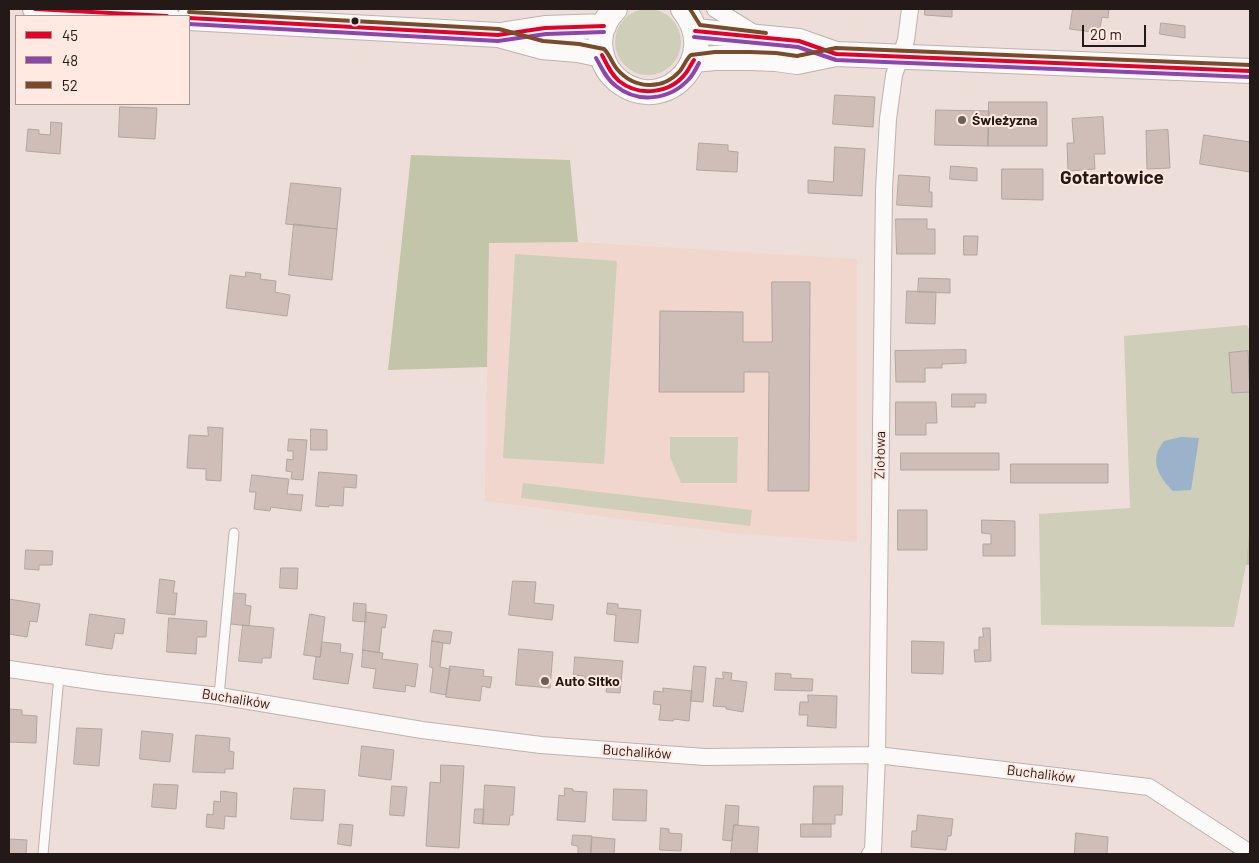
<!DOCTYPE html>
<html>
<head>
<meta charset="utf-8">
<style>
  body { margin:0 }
  #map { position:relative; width:1259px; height:863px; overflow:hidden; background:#edded9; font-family:Barlow,sans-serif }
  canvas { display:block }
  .frame { position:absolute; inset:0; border:10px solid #231a17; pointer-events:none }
  .legend { position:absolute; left:15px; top:15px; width:175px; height:90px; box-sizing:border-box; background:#ffe9e1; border:1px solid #a79690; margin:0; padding:6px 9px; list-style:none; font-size:15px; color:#231a17 }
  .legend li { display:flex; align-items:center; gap:10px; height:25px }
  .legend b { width:25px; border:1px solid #a79690 }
  .scale { position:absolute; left:1082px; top:25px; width:64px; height:22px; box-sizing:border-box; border:2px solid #231a17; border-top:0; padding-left:6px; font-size:15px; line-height:18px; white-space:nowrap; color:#231a17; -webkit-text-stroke:4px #ffe9e1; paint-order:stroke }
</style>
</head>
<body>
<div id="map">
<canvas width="1259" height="863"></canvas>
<div class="frame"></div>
<ul class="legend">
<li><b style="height:6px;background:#e4002b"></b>45</li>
<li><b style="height:6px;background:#8e44ad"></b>48</li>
<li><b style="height:6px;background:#7a4b2a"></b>52</li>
</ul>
<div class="scale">20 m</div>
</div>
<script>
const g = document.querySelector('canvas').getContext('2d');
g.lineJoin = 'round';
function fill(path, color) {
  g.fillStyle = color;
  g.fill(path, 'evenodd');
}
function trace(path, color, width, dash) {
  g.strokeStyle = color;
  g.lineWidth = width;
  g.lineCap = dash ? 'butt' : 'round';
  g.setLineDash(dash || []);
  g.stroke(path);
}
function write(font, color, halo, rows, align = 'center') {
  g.font = font + ' Barlow,sans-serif';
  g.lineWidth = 4;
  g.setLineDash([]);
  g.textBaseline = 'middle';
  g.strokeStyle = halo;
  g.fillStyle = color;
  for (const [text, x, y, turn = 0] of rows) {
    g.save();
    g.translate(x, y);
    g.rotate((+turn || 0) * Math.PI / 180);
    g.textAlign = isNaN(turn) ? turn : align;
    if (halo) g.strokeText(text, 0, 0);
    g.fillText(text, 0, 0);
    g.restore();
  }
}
const built = new Path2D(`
  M578 242 857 259V542L730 533 485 501 489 243Z`);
const green = new Path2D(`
  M615 42a33 33 0 1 1 66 0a33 33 0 1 1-66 0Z
  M515 254 617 261 604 464 503 458Z
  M1247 325 1250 331V514L1246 565 1234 627 1041 625 1039 514 1130 508 1124 336Z
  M670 437H738L737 483H681L670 457Z
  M523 483 752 510 750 526 521 498Z`);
const forest = new Path2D(`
  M411 155 570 160 578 242 489 243 487 367 388 370Z
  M1250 514V565H1246Z`);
const water = new Path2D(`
  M1181 437 1199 438 1191 490 1173 491C1162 480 1152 467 1158 451 1159 448 1162 444 1164 441Z`);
const building = new Path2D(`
  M925 9H952V17L925 15Z
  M1073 9H1109L1108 18 1102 17 1099 33 1070 29Z
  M1161 23 1185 26V38L1160 34Z
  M835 95 875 97 873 127 833 124Z
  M989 102H1047V146H988Z
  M120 107 157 108 155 139 119 137Z
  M936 110 989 111 988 146 935 145Z
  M1103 117 1105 154H1094L1095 169 1068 171 1067 143H1074L1072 119Z
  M51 122 62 123 60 154 26 151 28 129 39 130V134L50 135Z
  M1168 130 1170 168 1147 169 1146 131Z
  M1204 135 1250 142V172L1200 164Z
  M699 143 728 145V151L738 152 737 172 697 170Z
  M835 147 865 149 862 196 808 193V180L833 182Z
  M951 166 977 168V181L950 179Z
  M1002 169H1043V200L1002 199Z
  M899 175 930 177 929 192H932V207L897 205Z
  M291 183 341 188 337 229 286 224Z
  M896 219H927V229H935V254H897Z
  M294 224 337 229 332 280 289 275Z
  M964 236H978L977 255H964Z
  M246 272 261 274 260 279 276 281 275 292 290 295 287 316 226 308 230 275 245 277Z
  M919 278 950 279V293L918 292Z
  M772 282H810L809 491H768L769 372H744V392H659L660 311 743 312V342H772Z
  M907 291 936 292 935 324 906 323Z
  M966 350V363L942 364V368H925V382H896L895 351Z
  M1248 351 1250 392 1232 393 1229 353Z
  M952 394H986V403H975V407H952Z
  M896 402H936L937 423H926V435H896Z
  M208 427 223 428 221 481 206 480V469L187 468 189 435 208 436Z
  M311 429 327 430V450H311Z
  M289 439 307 440 303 480 291 479 292 472 286 471 287 459 293 460V451H288Z
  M901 453H999V470H901Z
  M1011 464H1108V483H1011Z
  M319 472 357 475 356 488 344 487 343 506 329 505V507L316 506Z
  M252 475 289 479 287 494 303 495 301 511 271 507 270 511 254 509 256 492H250Z
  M898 510H927V550H898Z
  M982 520 1015 521V556H983V544H991V534L982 533Z
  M26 550 53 551 52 565H39V570L25 569Z
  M281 568H298L297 589 280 588Z
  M160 579 175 581 173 593H177L175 615 157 613Z
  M513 581 536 582 534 603 554 605 552 620 509 615Z
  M234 593 246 594 245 605 251 606 249 626 231 624Z
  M9 599 40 604 37 622 30 621 27 637 9 634Z
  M354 603 366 604V622L353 621Z
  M608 603 618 604V608L641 610 638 643 614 641 616 615 607 614Z
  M366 612 387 615 385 628 382 627 379 653 363 650Z
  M90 614 125 619 123 634 115 633 112 649 86 645Z
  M310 614 325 617 320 657 304 655Z
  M169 618 207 621 206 637H197L196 654 167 652Z
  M243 625 274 628 271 658H262V663L239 661Z
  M983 628H990L991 661 975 662 974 650H979V637H983Z
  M434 630 452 632 450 644 432 641Z
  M432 641 443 643 440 667 450 669 446 695 430 692 433 668 430 667Z
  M912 641 944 642 943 674 912 673Z
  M322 642 341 644 340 652 353 654 348 684 313 679 316 657H320Z
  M519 649 553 652 550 688 516 685Z
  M363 650 383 653 382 659 418 664 415 687 406 685 405 692 373 688 376 669 362 667Z
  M575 657 623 661 620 693 606 692 607 686 584 685 585 676 574 675Z
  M450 666 484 670 483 676 492 677 490 688 482 686 480 701 446 697Z
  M694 666 706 667 703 702 691 701Z
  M723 672 732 673 731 680 747 682 743 712 726 709V707L713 706 716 678 723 679Z
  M776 673 791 674V678L813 679 812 691 775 690Z
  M663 688 692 691 689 721 674 719 673 721 659 720 661 705 653 704 654 691 663 692Z
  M808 695 837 696 836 728 807 726 808 715H799L800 702H808Z
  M9 709 22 710V715L37 716 36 743 9 742Z
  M77 728 102 729 99 766 74 764Z
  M142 731 173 734 170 762 140 759Z
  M196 735 230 738 229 751 234 752 233 769H225V773L193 772Z
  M362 746 394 750 391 780 359 776Z
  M441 765 464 766 459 848 426 846 430 782 440 783Z
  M154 784 178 785 176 809 152 807Z
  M485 785 515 787 513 815H510L509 825 483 824Z
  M392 786 407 787 404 816 390 815Z
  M814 786H843L842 815H835V824H813Z
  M294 788 325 790 323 821 291 819Z
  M565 788 573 789V791L587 792 585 822 557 820 559 795 564 796Z
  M614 789 647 790 646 821 613 820Z
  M221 791 237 793 236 817 225 816 224 829 206 827 207 814 213 815 214 801 220 802Z
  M726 805 739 806 738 825H734L732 841 723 840Z
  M475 809H484L483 824 474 823Z
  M918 815 953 819 951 836H948L946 850 911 847 912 831H916Z
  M340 824 353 825 351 846 338 844Z
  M801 824H831V837H801Z
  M734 825 759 827 757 854H731Z
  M661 828 669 829V833L682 834 681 851 660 850Z
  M1076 833 1108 837 1107 854H1071H1074Z
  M573 835 592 836 591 854H578V846L572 845Z
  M592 837 615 839 614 854H591Z
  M9 839 27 840 26 854H9Z`);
const service = new Path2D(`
  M219 696 234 533
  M43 854 59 676`);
const minor = new Path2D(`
  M715 9 757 35
  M9 669 105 683 219 696 422 730 541 745 705 757 877 755 1149 787 1250 853
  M870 854 873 851 877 755 884 189 888 119 894 75 906 40 910 9`);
const secondary = new Path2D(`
  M35 9 167 16
  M615 9C604 20 598 35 601 51 603 64 610 75 621 83 667 115 722 56 683 9
  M189 18 498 35 542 47 578 50 602 55
  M695 31 799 41 836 54
  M506 34 545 28 604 26
  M694 60 715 58H750L776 59 797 62 836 54 1250 71`);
const bus1 = new Path2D(`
  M35 9 167 16
  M189 18 498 35 545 28 604 26
  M695 31 799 41 836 54 1250 71
  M602 55C607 65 611 74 619 81 639 97 670 94 686 73 689 69 691 64 694 60`);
const bus2 = new Path2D(`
  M189 24 498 41 546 34 604 32
  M694 37 798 47 836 60 1250 77
  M596 58C602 68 606 79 616 86 638 104 670 100 689 79 693 75 696 69 699 63`);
const bus3 = new Path2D(`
  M690 9 700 25 766 33
  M189 12 499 29 543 41 579 44 604 49C610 55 612 63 617 69 634 89 662 91 680 71 684 66 686 59 691 55L715 52H750L776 53 797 56 836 48 1250 65`);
const markers = [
  [355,21,4.5,"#231a17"],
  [962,120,5,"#6a5f5b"],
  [545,681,5,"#6a5f5b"]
];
const poiNames = [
  ["Świeżyzna",972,120],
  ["Auto Sitko",555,681]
];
const streetNames = [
  ["Ziołowa",880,455,-89],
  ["Buchalików",236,699,9],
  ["Buchalików",637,752,4],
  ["Buchalików",1041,774,7]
];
const districtNames = [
  ["Gotartowice",1112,178]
];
fill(built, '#f0d6cd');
fill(green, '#ceceb9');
fill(forest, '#c3c5a8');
fill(water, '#9ab2ca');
fill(building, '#cfbeb7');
trace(building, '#b0a5a1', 1);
trace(service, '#bdb2ae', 11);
trace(minor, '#bdb2ae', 18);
trace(secondary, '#bdb2ae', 26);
trace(service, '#fcfaf9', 9);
trace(minor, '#fcfaf9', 16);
trace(secondary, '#fcfaf9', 24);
trace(bus1, '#e4002b', 4);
trace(bus2, '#8e44ad', 4);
trace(bus3, '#7a4b2a', 4);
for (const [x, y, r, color] of markers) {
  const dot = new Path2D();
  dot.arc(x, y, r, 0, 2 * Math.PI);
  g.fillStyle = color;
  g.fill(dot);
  trace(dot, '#ffe9e1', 2);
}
write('bold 14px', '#231a17', '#ffe9e1', poiNames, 'left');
write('14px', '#231a17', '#ffe9e1', streetNames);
write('bold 19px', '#231a17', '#ffe9e1', districtNames);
</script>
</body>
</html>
